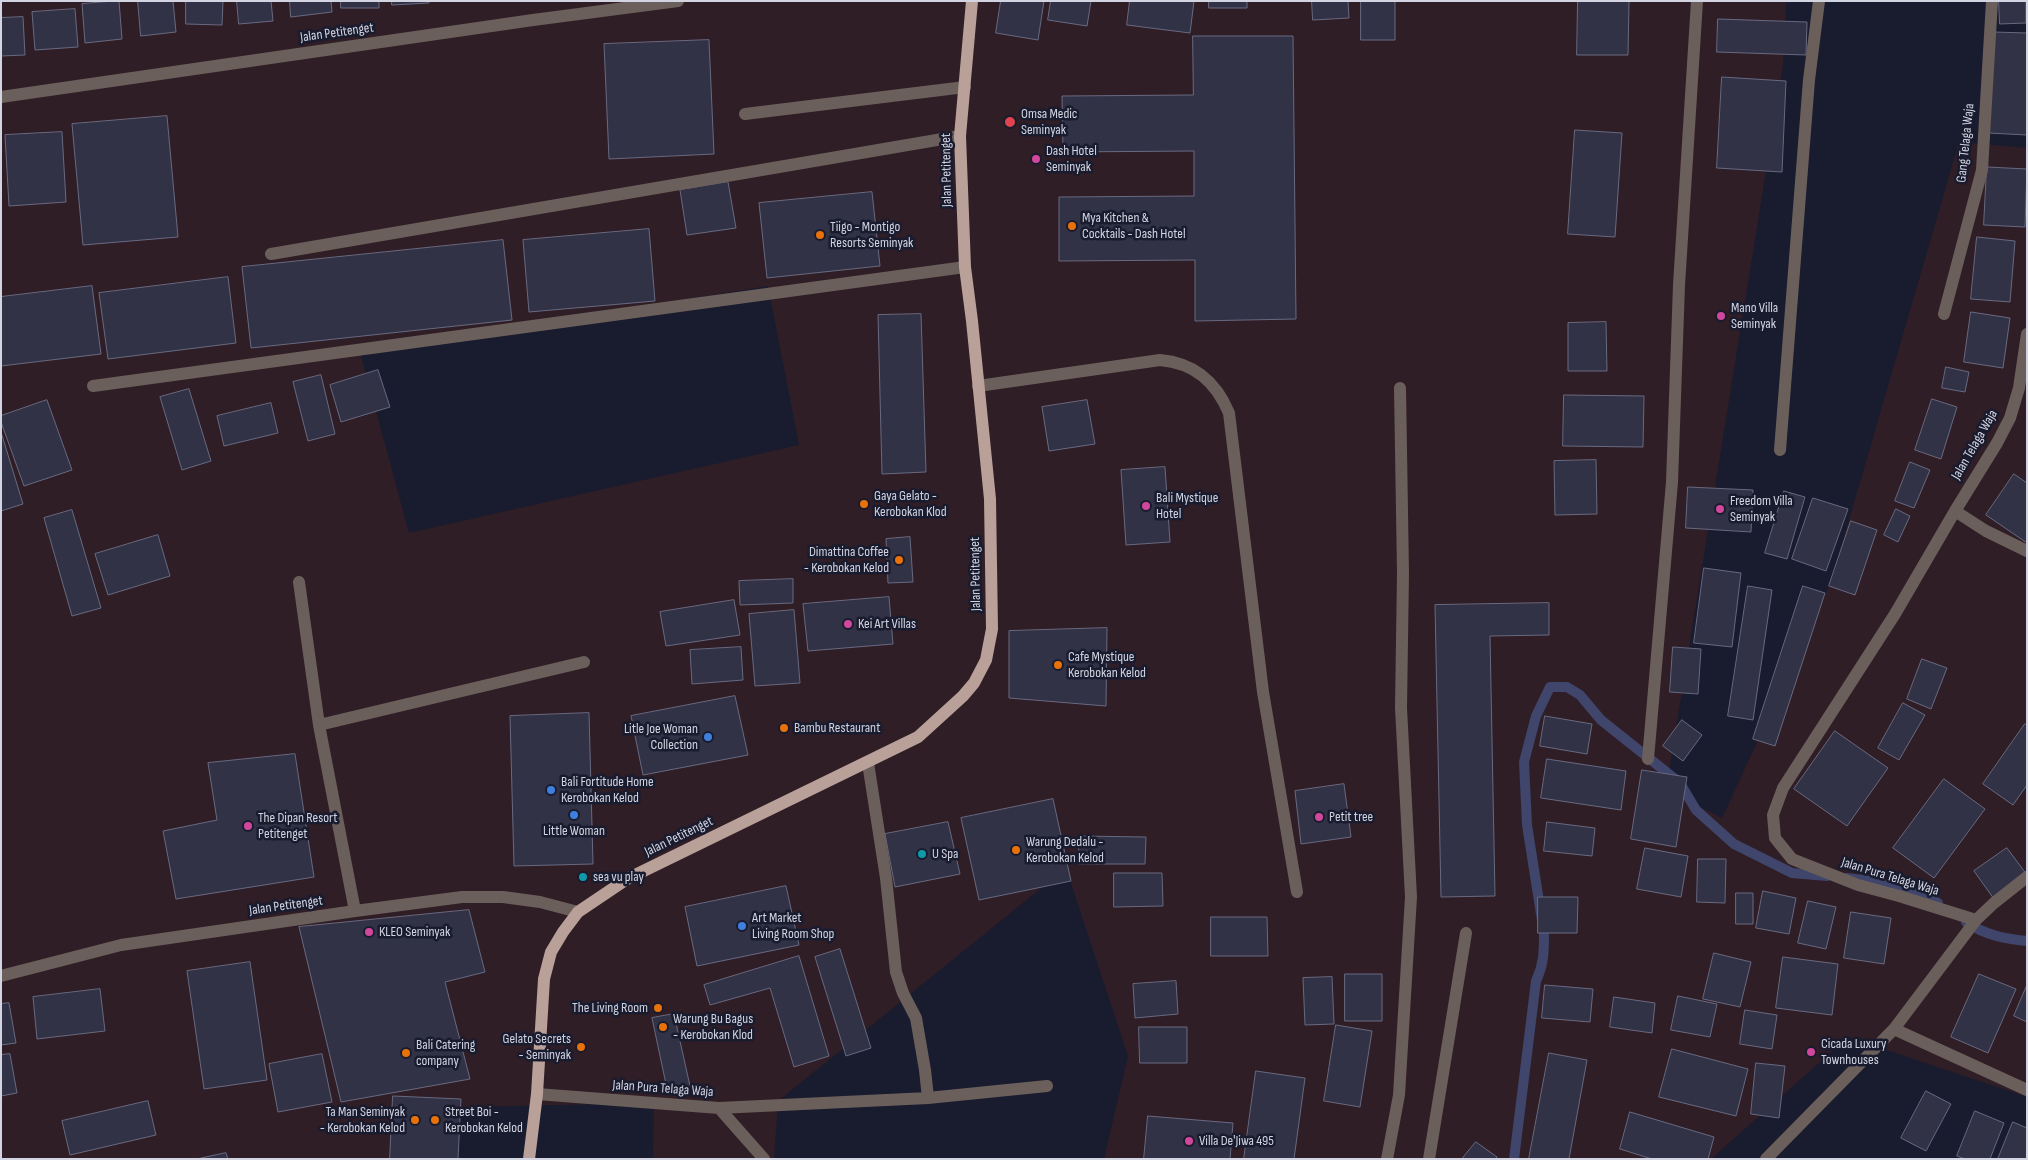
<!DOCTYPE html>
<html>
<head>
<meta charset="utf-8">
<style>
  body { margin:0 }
  #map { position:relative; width:2028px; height:1160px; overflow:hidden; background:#191b2e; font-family:"Sofia Sans Condensed",sans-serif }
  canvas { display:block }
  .frame { position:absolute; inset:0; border:2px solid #d2d4e1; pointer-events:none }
</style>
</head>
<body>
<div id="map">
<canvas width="2028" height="1160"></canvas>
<div class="frame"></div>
</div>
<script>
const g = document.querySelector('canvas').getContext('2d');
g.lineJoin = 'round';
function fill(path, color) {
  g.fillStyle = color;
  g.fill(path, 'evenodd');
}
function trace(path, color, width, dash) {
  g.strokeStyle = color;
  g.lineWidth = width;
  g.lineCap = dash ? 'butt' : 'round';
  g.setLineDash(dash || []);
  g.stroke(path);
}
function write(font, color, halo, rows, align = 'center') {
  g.font = font + ' "Sofia Sans Condensed",sans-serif';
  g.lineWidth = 5;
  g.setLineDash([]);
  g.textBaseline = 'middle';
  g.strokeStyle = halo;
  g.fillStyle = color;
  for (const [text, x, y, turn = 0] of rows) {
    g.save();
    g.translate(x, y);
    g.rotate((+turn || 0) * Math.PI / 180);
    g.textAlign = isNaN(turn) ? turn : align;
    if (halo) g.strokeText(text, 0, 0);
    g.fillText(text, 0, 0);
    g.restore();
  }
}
const commercial = new Path2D(`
  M1 1H1786L1783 66 1666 790 1722 818 1831 582 1959 142 2027 148V1097L1848 1037 1711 1159H1104L1128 1056 1066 868 778 1101 774 1159H653L654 1103 460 1107 456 1159H1ZM768 286 799 445 409 533 360 352Z`);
const stream = new Path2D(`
  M1847 878C1877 881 1911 887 1938 903
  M1966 922C1985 935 2005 939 2027 941
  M1514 1159 1536 981C1544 964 1544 952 1544 933L1527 825 1524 762 1536 716 1550 687H1567L1580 695 1601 720 1680 783 1696 810 1734 844 1792 873 1827 876`);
const building = new Path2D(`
  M119 1 122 39 85 43 82 4Z
  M138 1H173L176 32 141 36Z
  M186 1H223L222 25 186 24Z
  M237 1H271L273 21 239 24Z
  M290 1H331L332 12 291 17Z
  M341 1H379V8H341Z
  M392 1H429V3L392 5Z
  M1001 1H1044L1038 40 996 33Z
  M1051 1H1091L1087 26 1048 20Z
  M1130 1H1194L1190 33 1127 25Z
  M1209 1H1247V8H1209Z
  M1312 1H1348L1349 18 1313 20Z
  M1361 1H1395V40H1361Z
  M1578 1H1629L1628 55H1577Z
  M1999 1H2026V23L2000 24Z
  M75 9 78 47 35 50 32 12Z
  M23 17 25 55 1 56V18Z
  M1718 19 1807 22 1806 55 1717 52Z
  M1994 32 2027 33V135L1988 133Z
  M1193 36H1293L1296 319 1195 321V260L1059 261V197L1194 196V151L1063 152 1062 96 1193 95Z
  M709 40 714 154 609 159 604 44Z
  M1722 77 1786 81 1782 172 1717 168Z
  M167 116 178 237 83 245 72 124Z
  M1575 130 1622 133 1615 237 1568 234Z
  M62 132 66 202 9 206 5 135Z
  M1987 167 2027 169 2025 227 1984 225Z
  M728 182 736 228 687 235 680 190Z
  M872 192 880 266 767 278 759 203Z
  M649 229 655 301 529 312 523 240Z
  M1977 237 2015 241 2010 302 1971 299Z
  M503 240 512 320 251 348 242 267Z
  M228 277 236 343 108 359 99 293Z
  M92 286 101 354 1 366V297Z
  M1971 312 2010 318 2003 368 1964 362Z
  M921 314 926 472 882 474 878 315Z
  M1606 322 1607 371H1568V323Z
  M1946 367 1969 372 1965 392 1942 388Z
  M378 370 390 407 341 422 330 385Z
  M321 375 335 434 308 441 293 382Z
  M189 389 211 461 182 470 160 397Z
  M1564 395 1644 396 1643 447 1563 446Z
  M1932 399 1957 407 1941 459 1915 450Z
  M47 400 72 470 24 486 1 422V416Z
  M1087 400 1095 444 1049 451 1042 407Z
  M271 403 278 433 224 446 217 416Z
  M1 432 23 504 1 511Z
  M1596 460 1597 514 1555 515 1554 461Z
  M1910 462 1930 470 1914 508 1895 501Z
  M1165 467 1170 542 1126 545 1121 470Z
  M2014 474 2027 483V543L1986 515Z
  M1688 487 1753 490 1751 532 1686 528Z
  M1784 491 1805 497 1787 559 1765 553Z
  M1813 498 1848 509 1826 571 1792 559Z
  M1896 509 1910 516 1898 542 1884 535Z
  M72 510 101 608 72 616 44 518Z
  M1851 521 1877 530 1855 595 1829 586Z
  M158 535 170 576 108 595 95 554Z
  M910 537 913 582 888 583 886 539Z
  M1704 568 1741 573 1732 647 1694 643Z
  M793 579V603L740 605 739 581Z
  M1748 586 1772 590 1753 720 1728 716Z
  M1803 586 1825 593 1775 746 1753 739Z
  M889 597 893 644 808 651 803 604Z
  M734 600 740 635 666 646 660 612Z
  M1549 603V635L1490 636 1495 896 1441 897 1435 605Z
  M794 610 800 683 755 686 749 614Z
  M1107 628 1106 706 1009 698V631Z
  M741 647 743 680 692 684 690 650Z
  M1673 647 1701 649 1698 694 1670 692Z
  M1922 659 1947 668 1931 709 1907 699Z
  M735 696 748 755 643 775 631 716Z
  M1903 703 1925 715 1899 760 1878 748Z
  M589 713 593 864 514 866 510 716Z
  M1545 716 1592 724 1587 754 1540 746Z
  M1682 720 1702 735 1683 761 1663 746Z
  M2025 724 2027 725V785L2013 805 1983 784Z
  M1835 731 1888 768 1847 826 1794 789Z
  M295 754 314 877 176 899 163 831 217 820 208 763Z
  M1547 759 1626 771 1621 810 1541 798Z
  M1642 770 1687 777 1676 847 1631 839Z
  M1944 779 1985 809 1934 878 1893 848Z
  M1344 784 1351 837 1301 844 1295 791Z
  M1053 799 1071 881 979 900 961 818Z
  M948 822 960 874 895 887 885 834Z
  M1547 822 1595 828 1592 856 1544 851Z
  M1079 836 1146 837 1145 864H1079Z
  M1645 848 1688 856 1681 897 1637 889Z
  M2007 848 2027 875 1994 899 1974 871Z
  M1698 859H1726L1725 903 1697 902Z
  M1114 873H1162L1163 906 1114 907Z
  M786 886 799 945 697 966 685 907Z
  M1763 891 1796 898 1789 934 1756 928Z
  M1736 893H1753V924H1736Z
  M1538 897H1578L1577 933H1538Z
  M1808 901 1836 907 1826 949 1798 943Z
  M469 910 485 972 445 982 470 1079 341 1102 299 927Z
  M1851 912 1891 918 1884 964 1844 958Z
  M1211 917H1267L1268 956H1211Z
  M840 949 871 1048 846 1056 815 957Z
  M1714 953 1751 962 1740 1007 1703 999Z
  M799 956 829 1056 794 1067 770 988 710 1005 704 985Z
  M1783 957 1838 964 1832 1015 1776 1008Z
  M250 962 267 1080 204 1089 187 971Z
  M1345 974H1382V1021H1345Z
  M1979 974 2016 989 1988 1053 1951 1037Z
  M1332 977 1334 1024 1305 1025 1303 978Z
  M1176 981 1178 1014 1135 1018 1133 984Z
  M1545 985 1593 989 1590 1022 1542 1018Z
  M2027 985V1022L2014 1016Z
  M100 989 105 1031 37 1039 33 997Z
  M1678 996 1717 1004 1710 1037 1671 1030Z
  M1614 997 1655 1003 1652 1033 1610 1027Z
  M9 1003 16 1043 1 1045V1004Z
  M1745 1010 1777 1015 1772 1049 1740 1044Z
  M674 1014 690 1086 667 1089 652 1018Z
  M1336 1025 1372 1031 1360 1107 1324 1101Z
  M1139 1027H1187V1063H1140Z
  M1672 1049 1748 1069 1736 1116 1659 1097Z
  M1549 1053 1587 1060 1569 1159H1529Z
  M10 1054 17 1093 1 1096V1055Z
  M322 1054 332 1102 278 1112 269 1064Z
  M1756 1063 1785 1066 1779 1118 1751 1114Z
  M1256 1071 1305 1078 1294 1159H1244Z
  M1926 1091 1951 1104 1926 1151 1901 1138Z
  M393 1096 461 1099 458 1159H390Z
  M148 1101 156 1135 70 1155 62 1121Z
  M1975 1111 2004 1123 1990 1159H1965L1957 1156Z
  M1630 1112 1714 1137 1708 1159H1652L1620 1149Z
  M1148 1116 1233 1123 1230 1159H1144Z
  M2013 1122 2027 1128V1159H1998Z
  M1476 1142 1497 1157 1496 1159H1462Z
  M226 1153 228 1159H197Z`);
const minor = new Path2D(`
  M1 97 533 20 678 1
  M745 114 965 87
  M271 254 960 136
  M1944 314 1982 170 1992 1
  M93 386 965 267
  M978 386 1160 360C1195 363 1216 382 1229 413L1263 692 1297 892
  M1780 450 1809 80 1819 1
  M1955 511 1986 531 2027 551
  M299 582 319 725 355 911
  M319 725 584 662
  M1648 759 1672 482 1679 285 1697 1
  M868 763 886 878 896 972 903 993 916 1018 925 1070 928 1098
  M1976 920 1899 896 1858 885 1792 859 1775 838 1773 815 1783 788 1895 614 1955 511 1997 443 2010 418 2019 388 2027 334
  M1 976 121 945 355 911 462 897H503L540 902 578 912
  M1894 1029 2027 1090
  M537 1094 719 1108 928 1098 1047 1086
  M719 1108 764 1159
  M1387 1159 1399 1095 1411 897 1401 708 1403 573 1400 388
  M1429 1159 1466 933
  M1766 1159 1894 1029 1976 920 1994 903 2027 877`);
const major = new Path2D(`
  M529 1159 537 1094 544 979 551 952 563 932 578 912 627 879 918 737 963 696 974 683 986 660 992 629 990 499 972 321 965 267 960 136 972 1`);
const markers = [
  [1010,122,6,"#e0444e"],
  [1036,159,5,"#d1479c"],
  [1072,226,5,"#e8710a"],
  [820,235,5,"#e8710a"],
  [1721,316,5,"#d1479c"],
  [864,504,5,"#e8710a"],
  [1146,506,5,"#d1479c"],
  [1720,509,5,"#d1479c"],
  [899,560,5,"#e8710a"],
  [848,624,5,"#d1479c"],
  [1058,665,5,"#e8710a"],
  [784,728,5,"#e8710a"],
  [708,737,5,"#3f7fe0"],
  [551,790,5,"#3f7fe0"],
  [574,815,5,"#3f7fe0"],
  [1319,817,5,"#d1479c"],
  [248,826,5,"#d1479c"],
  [1016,850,5,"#e8710a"],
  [922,854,5,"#0f9aa8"],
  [583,877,5,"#0f9aa8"],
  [742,926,5,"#3f7fe0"],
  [369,932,5,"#d1479c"],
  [658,1008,5,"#e8710a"],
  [663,1027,5,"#e8710a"],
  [581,1047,5,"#e8710a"],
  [1811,1052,5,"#d1479c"],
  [406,1053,5,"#e8710a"],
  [415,1120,5,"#e8710a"],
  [435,1120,5,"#e8710a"],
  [1189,1141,5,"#d1479c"]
];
const streetNames = [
  ["Jalan Petitenget",337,33,-8],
  ["Gang Telaga Waja",1966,143,-84],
  ["Jalan Petitenget",947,170,-91],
  ["Jalan Telaga Waja",1975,445,-60],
  ["Jalan Petitenget",976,574,-91],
  ["Jalan Petitenget",679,837,-26],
  ["Jalan Pura Telaga Waja",1890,877,17],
  ["Jalan Petitenget",286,906,-8],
  ["Jalan Pura Telaga Waja",663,1089,4]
];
const poiNames = [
  ["Omsa Medic",1021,114],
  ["Seminyak",1021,130],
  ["Dash Hotel",1046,151],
  ["Seminyak",1046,167],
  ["Mya Kitchen &",1082,218],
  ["Cocktails - Dash Hotel",1082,234],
  ["Tiigo - Montigo",830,227],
  ["Resorts Seminyak",830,243],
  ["Mano Villa",1731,308],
  ["Seminyak",1731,324],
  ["Gaya Gelato -",874,496],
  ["Kerobokan Klod",874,512],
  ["Bali Mystique",1156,498],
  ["Hotel",1156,514],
  ["Freedom Villa",1730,501],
  ["Seminyak",1730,517],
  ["Dimattina Coffee",889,552,"right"],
  ["- Kerobokan Kelod",889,568,"right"],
  ["Kei Art Villas",858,624],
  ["Cafe Mystique",1068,657],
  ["Kerobokan Kelod",1068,673],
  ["Bambu Restaurant",794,728],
  ["Litle Joe Woman",698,729,"right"],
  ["Collection",698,745,"right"],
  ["Bali Fortitude Home",561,782],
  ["Kerobokan Kelod",561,798],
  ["Petit tree",1329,817],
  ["The Dipan Resort",258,818],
  ["Petitenget",258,834],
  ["Little Woman",574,831,"center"],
  ["Warung Dedalu -",1026,842],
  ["Kerobokan Kelod",1026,858],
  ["U Spa",932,854],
  ["sea vu play",593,877],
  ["Art Market",752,918],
  ["Living Room Shop",752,934],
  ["KLEO Seminyak",379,932],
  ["The Living Room",648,1008,"right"],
  ["Warung Bu Bagus",673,1019],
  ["- Kerobokan Klod",673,1035],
  ["Gelato Secrets",571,1039,"right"],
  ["- Seminyak",571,1055,"right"],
  ["Cicada Luxury",1821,1044],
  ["Townhouses",1821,1060],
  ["Bali Catering",416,1045],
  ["company",416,1061],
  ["Ta Man Seminyak",405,1112,"right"],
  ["- Kerobokan Kelod",405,1128,"right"],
  ["Street Boi -",445,1112],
  ["Kerobokan Kelod",445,1128],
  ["Villa De'Jiwa 495",1199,1141]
];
fill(commercial, '#301e26');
trace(stream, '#3f456b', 10);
fill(building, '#323247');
trace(building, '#686980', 1);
trace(minor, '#6b5f5b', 12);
trace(major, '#b9a199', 12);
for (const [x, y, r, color] of markers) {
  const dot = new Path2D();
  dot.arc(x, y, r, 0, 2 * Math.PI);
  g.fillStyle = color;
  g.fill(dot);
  trace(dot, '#191b2e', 2);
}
write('14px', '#d2d4e1', '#191b2e', streetNames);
write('14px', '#d2d4e1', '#191b2e', poiNames, 'left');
</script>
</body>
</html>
